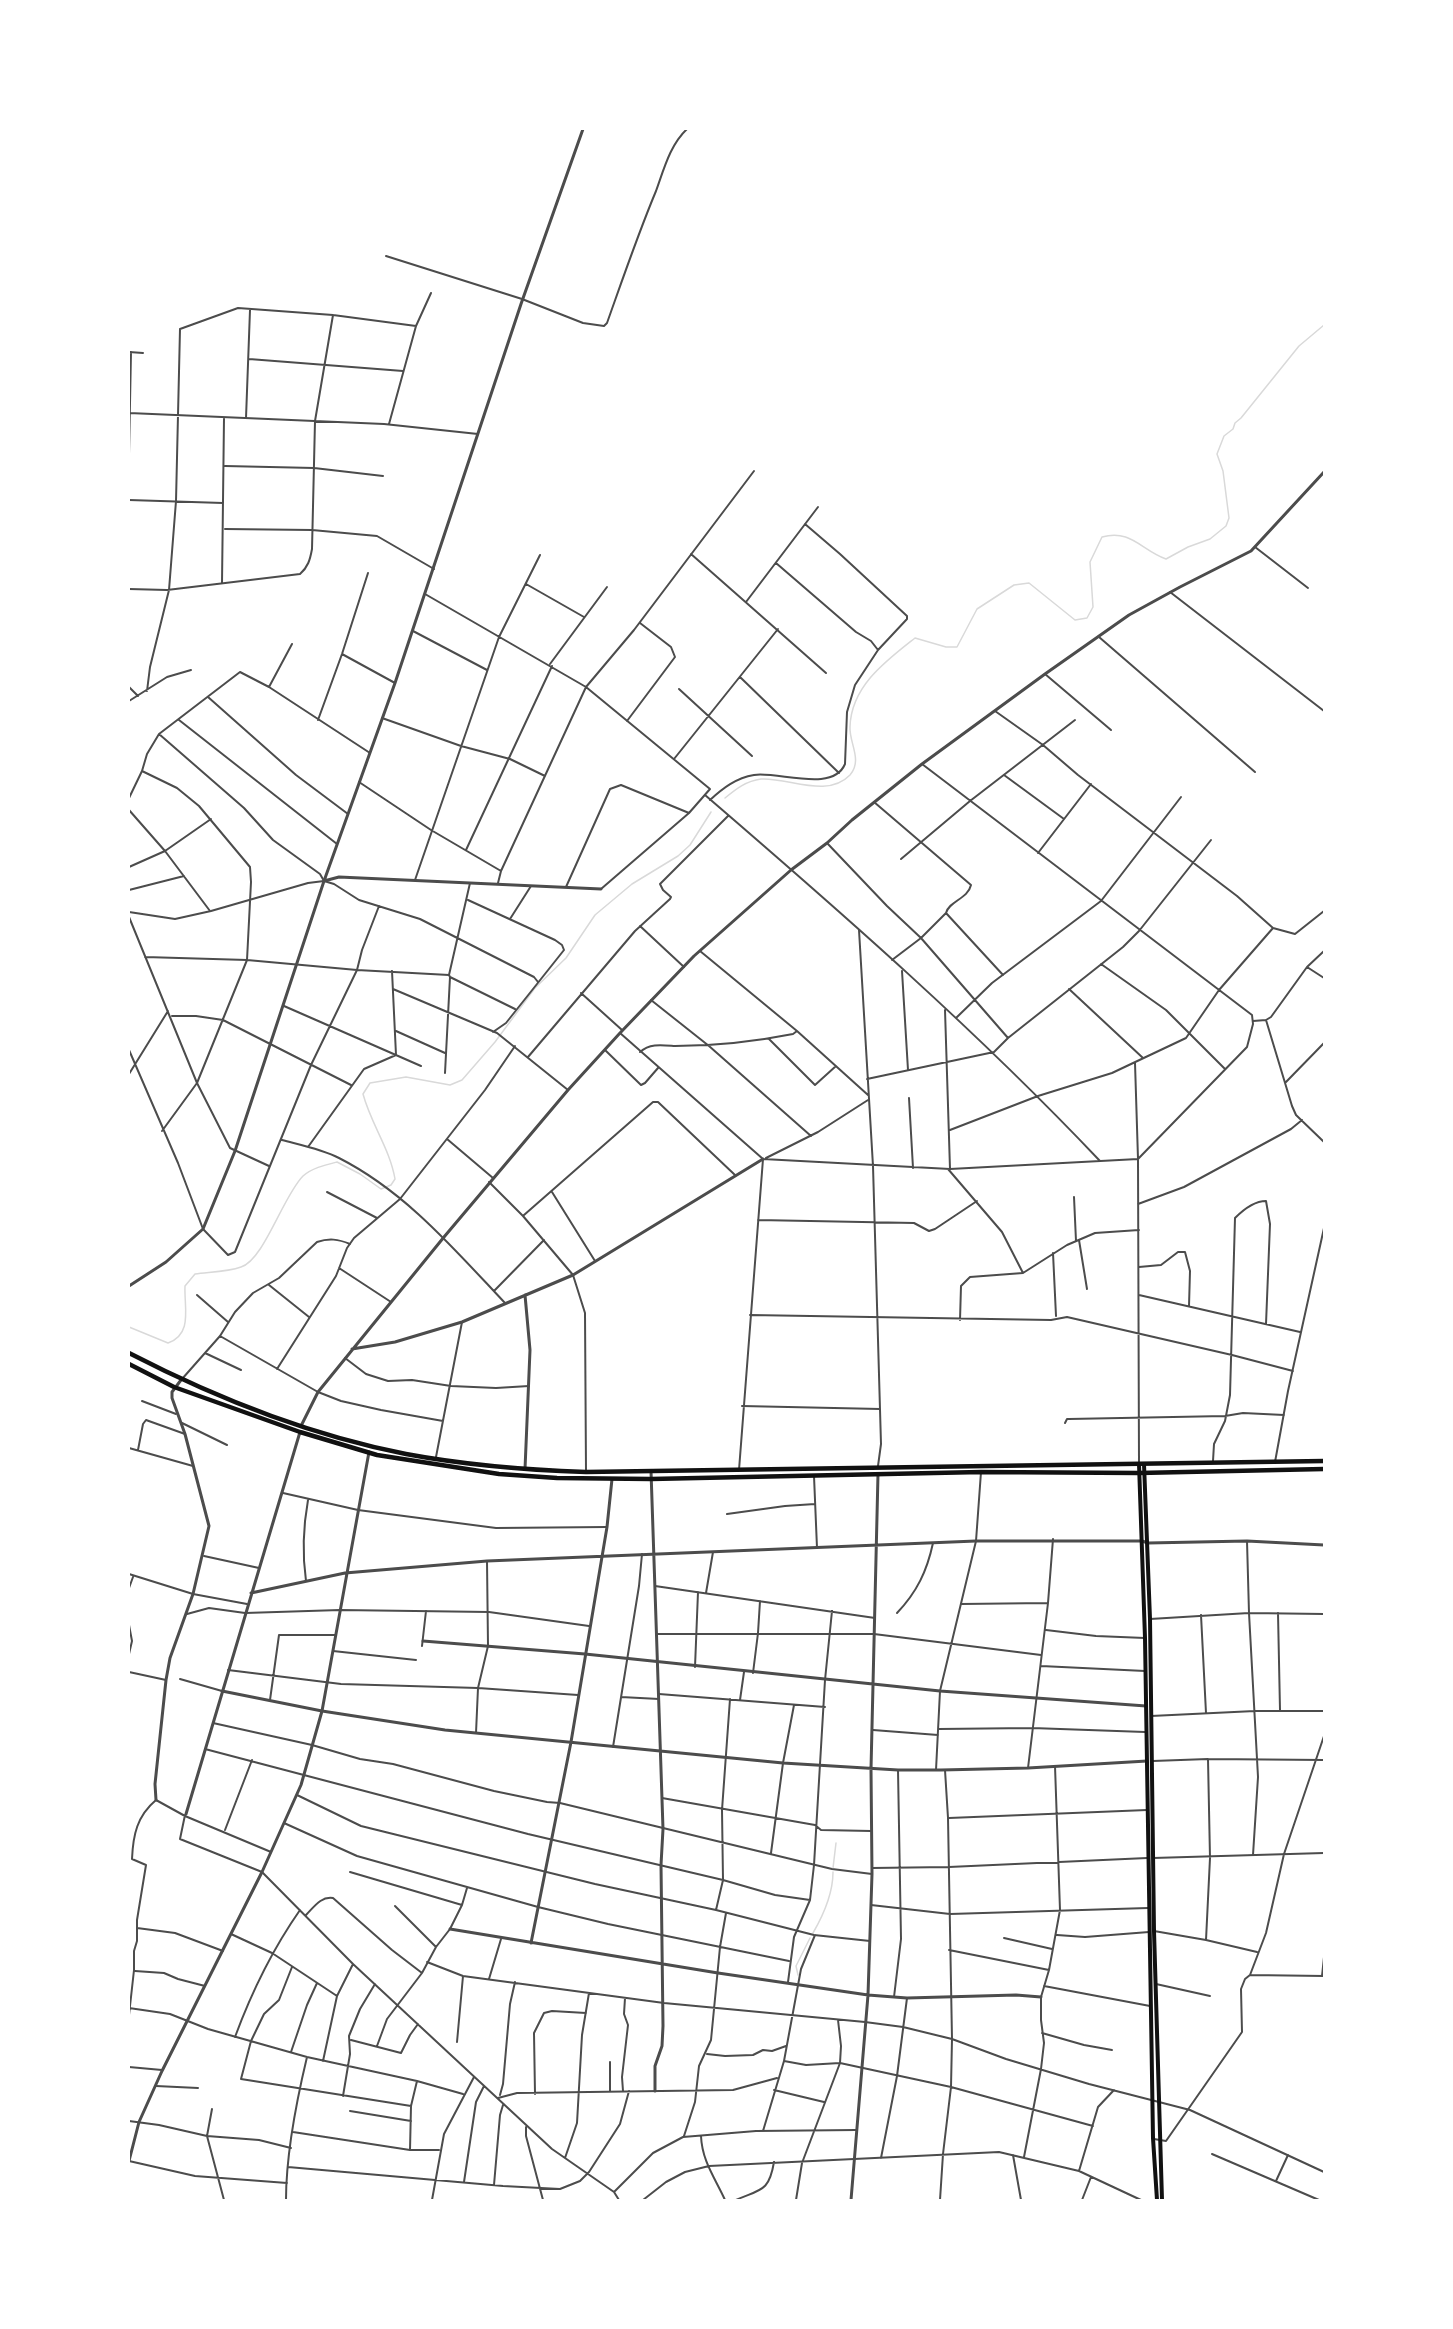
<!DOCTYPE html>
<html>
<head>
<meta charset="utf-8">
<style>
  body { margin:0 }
  #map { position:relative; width:1453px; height:2329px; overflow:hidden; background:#fff; font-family:Figtree,sans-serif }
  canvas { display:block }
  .frame { position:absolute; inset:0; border:130px solid #fff; pointer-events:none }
</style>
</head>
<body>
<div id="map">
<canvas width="1453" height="2329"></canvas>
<div class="frame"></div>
</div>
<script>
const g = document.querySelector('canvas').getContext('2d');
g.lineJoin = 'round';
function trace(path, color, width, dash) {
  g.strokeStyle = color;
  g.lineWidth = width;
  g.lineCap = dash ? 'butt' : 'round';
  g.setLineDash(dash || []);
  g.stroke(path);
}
const stream = new Path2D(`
  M725 798C736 789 746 781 761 779 788 777 827 799 850 775 863 760 849 743 850 727 851 686 887 660 915 638L946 647H957L977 609 1014 585 1029 583 1075 620 1087 618 1093 607 1090 562 1102 537C1131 529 1141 550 1166 559L1188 547 1210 539 1226 526 1229 518 1223 471 1217 454 1224 436 1233 429 1235 423 1241 418 1299 346 1324 325
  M129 1327 168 1343C193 1334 184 1308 185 1286L195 1274C209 1272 227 1272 241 1267 264 1260 283 1196 303 1176 312 1168 325 1165 337 1162L360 1174 381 1189 391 1185 395 1179C390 1149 371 1124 363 1094L370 1083 406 1077 450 1085 462 1080 495 1042 535 988 566 958 595 915 632 884 678 856 690 845 711 812
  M833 1868 836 1843
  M813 1933C824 1914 833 1894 833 1872
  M798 1975 796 1966 810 1938`);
const minor = new Path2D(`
  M386 256 522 299 583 323 604 326 607 323C623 278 638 234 656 191 664 169 670 145 687 129
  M129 352 143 353
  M249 359 403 371
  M129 413 384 424 478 434
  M246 418 250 310
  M389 424 416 326 431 293
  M129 454 131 352
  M225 466 314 468 383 476
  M129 500 223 503
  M805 524 840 554 907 616V619L878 650
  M225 529 312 530 377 536 434 569
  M1255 547 1308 588
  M691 554 826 673
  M222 583 224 418
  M526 584 584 617
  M129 589 167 590 300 574C308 567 310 560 312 549L315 421 333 315
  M1170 592 1324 711
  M425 594 586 687 710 789 689 813 601 889
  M746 602 818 507
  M413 631 487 670
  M1099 637 1255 772
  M342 654 395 683
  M550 664 607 587
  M1045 674 1111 730
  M740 677 839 773
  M129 687 138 696
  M269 687 292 644
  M679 689 752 756
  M147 691 150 667 169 590 176 501 180 329 238 308 333 315 416 326
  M208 697 296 775 348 814
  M129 701 167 677 191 670
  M995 711 1043 745 1078 775 1237 896 1273 928 1295 934 1324 911
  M382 718 461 746 510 759 545 776
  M179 720 337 844
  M318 720 342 654 368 573
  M627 721 675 657 671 647 640 623
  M159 734 244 808 273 840 320 874 324 881
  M674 759 778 629
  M142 771 177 788 199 806 250 867 251 882 247 960 197 1083 162 1131
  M1004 775 1064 819
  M359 782 431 830 501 871
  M705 795C841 912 977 1031 1100 1161
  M129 798 142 771 147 754 159 734 240 672 269 687 370 753
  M710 800C723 788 736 778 754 775 778 771 833 793 845 764L847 712 855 685 878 650 871 641 856 632 776 563
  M874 802 971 885C968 899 949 901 946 913L1003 975
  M129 810 165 851 210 911
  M827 843 887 906 921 938 1008 1038
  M466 850 552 666
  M1038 853 1091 784
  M901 859 970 801 1075 720
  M129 867 165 851 211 819
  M415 880 499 637 540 555
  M498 883 501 871 586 687 634 630 754 471
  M566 887 610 789 621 785 689 813
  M129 890 184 876
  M468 900 555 940 562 945 564 950 506 1023 493 1032
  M129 912 175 919 211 911 308 883 324 881 334 884 359 900 420 919 534 977 538 982
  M129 917 197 1083 230 1148 269 1166
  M510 919 531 886
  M640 926 684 967
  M859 930 873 1166 881 1444 878 1466
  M700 951 797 1031 868 1095
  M145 957 247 960 357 970 449 975
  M892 960 921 938 946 913
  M1101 964 1166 1010 1225 1069
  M1307 967 1324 978
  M902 971 908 1070
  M450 977 515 1009
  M393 989 497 1033 568 1090
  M1069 989 1143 1058
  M581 993 622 1030
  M651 1000 709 1046 811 1136
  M284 1006 421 1066
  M945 1010 950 1169
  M172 1016H196L223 1020 351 1085
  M956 1018 992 983 1101 901 1181 797
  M1266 1020 1292 1106 1296 1115 1324 1142
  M1253 1021 1266 1020 1271 1017 1307 967 1324 951
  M396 1031 445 1053
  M620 1033 763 1159 950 1169 1138 1159 1247 1047 1253 1024 1252 1015 922 764
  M769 1039 815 1085 836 1066
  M129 1050 178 1163 203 1229 228 1255 235 1252 311 1065 357 970 362 950 379 906
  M605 1050 641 1085 645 1083 658 1068
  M640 1052C650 1043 662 1045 675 1046 715 1046 753 1042 793 1034L797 1031
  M528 1057 635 931 670 899 671 897 663 890 660 884 728 816
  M1135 1063 1138 1159 1139 1463
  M445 1073 450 977 449 975 470 883
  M129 1074 168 1011
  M867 1079 994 1052 1008 1038 1123 947 1139 931 1211 840
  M1286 1082 1324 1043
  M909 1098 913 1168
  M950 1130 1038 1096 1112 1073 1186 1038 1219 990 1273 928
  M447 1139 493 1178
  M282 1140C301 1145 322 1149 339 1158 406 1192 455 1250 505 1303
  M308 1147 364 1069 396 1055 392 971
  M766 1158 818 1132 868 1100
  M948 1169 1002 1232 1023 1273
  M489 1182 523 1216 573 1275 585 1313 586 1472
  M327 1192 377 1218
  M552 1192 595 1261
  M1074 1197 1076 1241
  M1138 1204 1184 1187 1291 1129 1302 1120
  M524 1215 653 1102H658L735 1175
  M758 1220 914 1223 929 1231 935 1229 977 1201
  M1079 1240 1087 1289
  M1053 1253 1056 1316
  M1139 1267 1161 1265 1178 1252H1185L1190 1271 1189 1306
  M339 1268 391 1302
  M269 1285 309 1317
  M494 1291 544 1240
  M197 1295 228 1322
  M1139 1295 1300 1332
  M750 1315 1051 1320 1067 1317 1232 1355 1293 1371
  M960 1320 961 1286 970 1277 1023 1273 1067 1245 1095 1233 1139 1230
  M220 1336 318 1392 341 1401 381 1410 443 1421
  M205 1353 241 1370
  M345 1358 366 1374 388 1381 412 1380 451 1386 496 1388 529 1386
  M277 1369 336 1276 347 1248 354 1238 400 1199 485 1090 515 1046
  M182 1379 220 1336 235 1312 253 1293 279 1278 317 1242C329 1238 338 1239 350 1244
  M142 1401 176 1414
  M742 1406 880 1409
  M182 1423 227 1445
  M1065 1423 1067 1419H1069L1225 1416 1243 1413 1284 1415
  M129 1448 193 1466
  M138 1450 143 1424 146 1420 185 1434
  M436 1457 462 1322
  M1213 1461 1214 1444 1225 1421 1230 1395 1235 1218C1243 1210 1254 1201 1266 1201L1270 1224 1266 1324
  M1275 1462 1288 1391 1324 1228
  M739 1470 763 1159
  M814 1476 817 1548
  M283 1493 358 1510 496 1528 607 1527
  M727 1514 785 1506 815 1504
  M1247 1541 1249 1613 1258 1777 1253 1855
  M204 1556 259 1568
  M129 1574 193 1594 247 1604
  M306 1581C302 1553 303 1528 308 1500
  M655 1586 875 1618
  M129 1588 133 1577
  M706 1593 713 1552
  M961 1604 1048 1603
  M897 1613C917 1592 927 1571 933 1543
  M1278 1613 1280 1710
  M187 1614 209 1608 245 1613 340 1610 489 1612 589 1626
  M1201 1615 1206 1713
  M1150 1619 1249 1613 1324 1614
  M129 1625 132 1641 129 1654
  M1046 1630 1096 1636 1145 1638
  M657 1634H874L1041 1655
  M422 1646 426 1611
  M333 1651 416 1660
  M1041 1666 1145 1671
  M695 1667 698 1592
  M228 1670 341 1684 478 1688 578 1695
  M129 1672 166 1680
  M753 1673 758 1633 760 1601
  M180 1679 222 1691
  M659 1694 825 1707
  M621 1697 659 1699
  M270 1700 279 1635H336
  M740 1700 744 1672
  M1151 1716 1255 1711H1324
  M213 1723 312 1745 360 1759 393 1764 494 1791 547 1802 560 1803 832 1869 872 1874
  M939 1729 1032 1728 1145 1732
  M873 1730 938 1735
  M476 1733 478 1688 488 1646 487 1561
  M613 1747 639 1586 642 1554
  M205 1749 528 1834 723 1880 775 1895 810 1900
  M1153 1761 1208 1759 1324 1760
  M1028 1768 1048 1603 1053 1539
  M936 1770 940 1691 976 1541 981 1472
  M297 1795 361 1826 595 1884 716 1910 814 1935 870 1941
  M662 1798 815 1825 821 1830 871 1831
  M185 1815 180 1839 262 1872 353 1964 552 2149 614 2192 619 2200
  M949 1818 1147 1810
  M284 1823 357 1856 538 1907 608 1924 789 1961
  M225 1830 252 1760
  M771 1853 783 1763 794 1705
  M1153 1858 1324 1853
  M872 1868 949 1867 1147 1858
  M350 1872 462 1905
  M871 1905 950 1914 1148 1908
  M395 1906 436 1947
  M716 1910 723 1880 722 1810 730 1699
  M306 1915C314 1907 321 1896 333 1898L392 1950 422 1973
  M137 1928 175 1933 223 1951
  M1154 1931 1206 1940 1257 1952
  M231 1934 272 1953 337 1996
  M1057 1935 1085 1937 1149 1932
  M1004 1938 1052 1949
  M1206 1940 1210 1858 1208 1759
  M949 1950 1049 1970
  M427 1962 463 1976 664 2003 865 2022 903 2027 952 2039 1006 2059 1089 2084 1190 2110 1324 2172
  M292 1967 279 2000 264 2014 251 2041 241 2079 411 2106
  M135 1971 164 1973 178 1979 205 1986
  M1250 1975 1324 1976
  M1322 1976 1324 1957
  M489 1979 501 1939
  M788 1982 794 1937 810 1900 814 1865 825 1680 832 1611
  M1156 1984 1210 1996
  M1044 1986 1150 2006
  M894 1997 901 1939 898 1770
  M129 2008 170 2014 208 2029 307 2057 417 2081 463 2094
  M129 2015 134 1970V1951L137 1941V1920L146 1865 132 1859C133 1835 137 1816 156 1800L185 1816 271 1852
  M1042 2033 1084 2045 1112 2050
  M235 2037C252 1991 272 1950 300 1910
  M351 2040 401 2053 410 2035 418 2024
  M457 2042 463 1976
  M377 2046 387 2019 422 1973 436 1947 450 1929 462 1905 467 1888
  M291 2052 307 2005 317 1983
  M707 2054 725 2056 753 2055 763 2050 772 2051 786 2046
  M323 2061 337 1996 353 1964
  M784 2061 806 2065 840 2063 951 2087 1093 2126
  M610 2062V2091
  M129 2067 162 2070
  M156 2086 198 2088
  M774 2090 824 2102
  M623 2091 622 2077 628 2025 624 2014 625 1998
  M535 2094 534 2033 544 2013 552 2011 586 2013
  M500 2095 503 2084 510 2004 515 1982
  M343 2096 350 2054 349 2036 360 2009 375 1984
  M498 2098 517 2093 733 2090 777 2078
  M212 2109 207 2136 224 2200
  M350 2111 411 2121
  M129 2121 159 2125 207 2136 259 2140 291 2148
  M526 2127V2136L543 2200
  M763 2131 784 2061 801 1969 815 1935
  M293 2132 410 2150H439
  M684 2136 695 2102 699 2066 711 2040 720 1947 726 1913
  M701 2136C702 2161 715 2178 725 2200
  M1154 2139 1166 2141 1242 2032 1241 1989 1245 1979 1250 1975 1266 1933 1284 1854 1324 1736
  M410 2150 411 2106 417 2081
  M1212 2154 1319 2200
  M1013 2155 1021 2200
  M1024 2157 1041 2069 1044 2043 1041 2020V1997L1049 1970 1060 1910 1055 1766
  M565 2158 577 2123 582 2035 589 1993
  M881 2158 897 2076 907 1998
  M129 2161 195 2176 287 2183
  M288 2167 503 2186 560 2189 580 2181 589 2172 620 2124 629 2091
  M1079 2171 1098 2107 1114 2090
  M1276 2181 1288 2155
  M464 2182 476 2102 484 2086
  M494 2185 500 2115 503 2105
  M614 2192 653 2153 683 2137 756 2131 856 2130
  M286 2200C286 2153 296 2103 307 2057
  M432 2200 444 2134 474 2077
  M643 2200 666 2182 685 2172 709 2166 999 2152 1079 2171 1141 2200
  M736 2200C761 2189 769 2192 774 2162
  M796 2200 802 2163 840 2063 841 2046 838 2020
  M940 2200 943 2154 951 2087 952 2039 948 1818 945 1770
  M1082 2200 1091 2177`);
const tertiary = new Path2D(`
  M324 881 339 877 601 889
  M129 1286 166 1262 203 1229 235 1151 324 881 395 683 521 304 583 129
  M525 1295 530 1350 525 1469
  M352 1349 395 1342 462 1322 573 1275 763 1159
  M301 1426 318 1392 444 1237 568 1090 620 1033 694 956 791 870 827 843 852 820 922 764 1045 674 1129 615 1180 587 1251 551 1324 472
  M651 1471 663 1829 661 1865 663 2026 662 2046 655 2066V2091
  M251 1593 345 1573 487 1561 976 1541H1142L1148 1543 1247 1541 1324 1545
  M423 1641 585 1654 940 1691 1146 1706
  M222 1691 322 1711 445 1730 783 1763 898 1770H941L1028 1768 1147 1761
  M156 1800 155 1784 166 1680 170 1658 193 1594 209 1526 185 1434 172 1398V1392L181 1380
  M186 1814 300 1432
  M450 1929 718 1973 868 1995 907 1998 1016 1995 1041 1997
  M531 1943 571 1742 607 1527 612 1479
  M129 2161 139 2122 162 2071 262 1872 301 1785 322 1711 369 1452
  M851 2200 868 1995 872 1874 871 1769 878 1474`);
const secondary = new Path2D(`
  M1139 1464 1145 1638 1153 2138 1157 2200
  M1144 1464 1150 1619 1154 1931 1162 2200`);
const trunk = new Path2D(`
  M129 1353C216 1398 309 1435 406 1454 465 1465 526 1470 586 1472L1324 1461
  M129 1364 174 1387 300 1432 377 1455 499 1474 557 1478 651 1479 981 1472 1139 1473 1324 1469`);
trace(stream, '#d9d9d9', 1.5);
trace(minor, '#4c4c4c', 2);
trace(tertiary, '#4c4c4c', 3);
trace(secondary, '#111', 4);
trace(trunk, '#111', 4.5);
</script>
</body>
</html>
